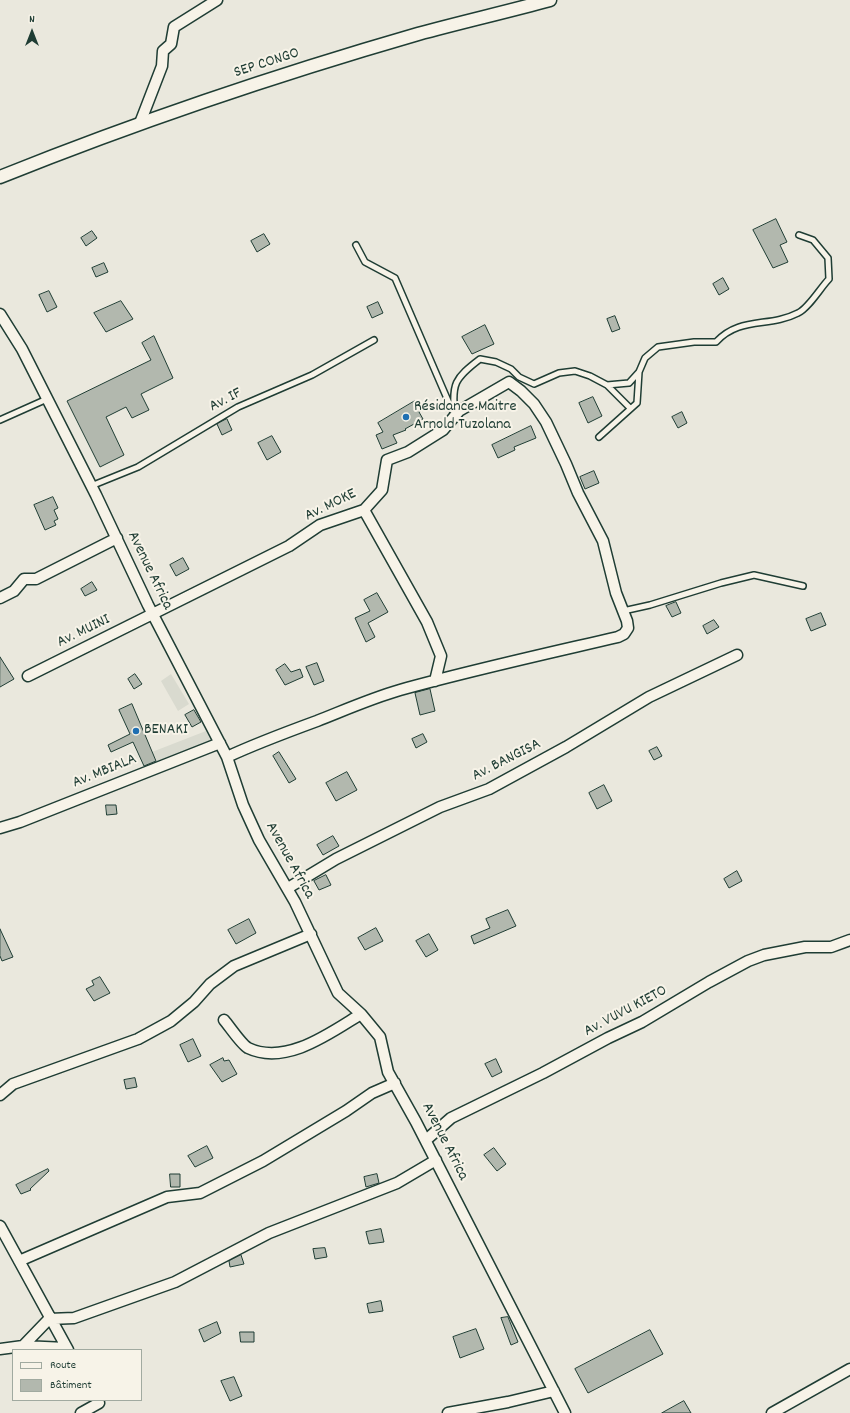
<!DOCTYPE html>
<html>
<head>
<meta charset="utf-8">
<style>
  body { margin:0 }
  #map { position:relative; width:850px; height:1413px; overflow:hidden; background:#eae8dd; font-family:Dekko,sans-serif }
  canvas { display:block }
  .legend { position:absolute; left:12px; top:1349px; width:130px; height:52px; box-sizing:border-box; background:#f7f3e8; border:1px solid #a1aaa0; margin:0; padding:5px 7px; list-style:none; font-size:12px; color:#1f3d34 }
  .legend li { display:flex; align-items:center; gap:8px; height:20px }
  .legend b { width:20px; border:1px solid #a1aaa0 }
  .north { position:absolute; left:12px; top:12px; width:40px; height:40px; -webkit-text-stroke:3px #f7f3e8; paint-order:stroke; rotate:0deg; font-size:11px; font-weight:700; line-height:16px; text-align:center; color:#1f3d34 }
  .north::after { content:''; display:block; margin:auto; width:14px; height:18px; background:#1f3d34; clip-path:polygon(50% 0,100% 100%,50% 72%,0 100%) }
</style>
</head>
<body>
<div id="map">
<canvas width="850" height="1413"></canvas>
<ul class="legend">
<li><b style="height:5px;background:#f7f3e8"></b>Route</li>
<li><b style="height:11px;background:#b2b8ae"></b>Bâtiment</li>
</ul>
<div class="north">N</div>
</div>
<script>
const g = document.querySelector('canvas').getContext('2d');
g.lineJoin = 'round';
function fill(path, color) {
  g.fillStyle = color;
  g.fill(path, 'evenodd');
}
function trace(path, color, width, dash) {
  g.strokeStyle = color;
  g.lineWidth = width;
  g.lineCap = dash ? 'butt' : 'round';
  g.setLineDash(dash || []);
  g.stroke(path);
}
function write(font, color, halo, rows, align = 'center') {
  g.font = font + ' Dekko,sans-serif';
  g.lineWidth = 4;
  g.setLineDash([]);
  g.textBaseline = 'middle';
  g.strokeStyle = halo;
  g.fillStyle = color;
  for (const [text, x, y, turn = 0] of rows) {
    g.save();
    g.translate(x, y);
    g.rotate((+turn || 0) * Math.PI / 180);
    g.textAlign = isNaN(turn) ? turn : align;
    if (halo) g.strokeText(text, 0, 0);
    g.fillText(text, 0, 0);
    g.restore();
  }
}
const built = new Path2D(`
  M171 674 189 704 178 711 161 681Z
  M206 731 211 741 157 761 152 752Z`);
const building = new Path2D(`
  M776 219 787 242 780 245 788 262 773 268 753 230Z
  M92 231 97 238 86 246 81 238Z
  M264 234 270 244 257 252 251 241Z
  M104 263 108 272 96 277 92 268Z
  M723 278 729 289 719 295 713 284Z
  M49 291 57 307 47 312 39 295Z
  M121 301 133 319 106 332 94 313Z
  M378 302 383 313 372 318 367 307Z
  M615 316 620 329 612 332 607 319Z
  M485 325 494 344 472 354 462 337Z
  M154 336 173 378 141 394 149 410 132 418 126 407 106 417 124 455 100 467 67 401 151 360 142 343Z
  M593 397 602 416 588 423 579 403Z
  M415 401 421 411 419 412 423 419 405 429 406 430 393 435 397 443 382 449 376 435 383 432 378 423Z
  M682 412 687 423 678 428 672 417Z
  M227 419 232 430 222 435 217 424Z
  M531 426 536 438 514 447 515 450 498 458 492 445Z
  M272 436 281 452 267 460 258 443Z
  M594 471 599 483 585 489 580 477Z
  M53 497 58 508 54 510 58 519 54 521 56 525 45 530 34 505Z
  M183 558 189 569 176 576 170 565Z
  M92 582 97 590 85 596 81 589Z
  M377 593 388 612 368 623 375 637 366 642 355 618 370 611 364 600Z
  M676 602 681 613 672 617 666 606Z
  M821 613 826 625 811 631 806 619Z
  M714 620 719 627 707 634 703 626Z
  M0 657 14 679 0 687Z
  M317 663 324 681 314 685 306 667Z
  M285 664 291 672 300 669 303 677 285 685 276 670Z
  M135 674 142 684 134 689 128 679Z
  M430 689 435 711 420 715 415 693Z
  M132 704 156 761 144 766 133 742 111 752 108 745 130 734 119 710Z
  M194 710 201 722 192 727 185 715Z
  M423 734 427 742 416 748 412 739Z
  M657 747 662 756 654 760 649 751Z
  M279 752 296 779 289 783 273 756Z
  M347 772 357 790 336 801 326 783Z
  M604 785 612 801 597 809 589 793Z
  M106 805H116L117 814 107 815Z
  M333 836 339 846 323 855 317 845Z
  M737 871 742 881 729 888 724 879Z
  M326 875 331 885 319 890 314 881Z
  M508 910 516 926 474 944 471 936 490 928 486 919Z
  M249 919 256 933 236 944 228 930Z
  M376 928 383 941 365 950 358 938Z
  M0 929 13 957 2 961 0 956Z
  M429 934 438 950 426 957 416 941Z
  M100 977 110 993 94 1001 86 989 94 985 92 981Z
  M193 1039 201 1056 188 1062 180 1045Z
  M223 1058 224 1061 229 1060 237 1074 222 1082 210 1065Z
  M496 1059 502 1072 492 1077 485 1064Z
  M135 1078 137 1087 126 1089 124 1080Z
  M207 1146 213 1158 195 1167 188 1156Z
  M494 1148 506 1164 497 1171 484 1155Z
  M48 1169 49 1171 30 1189 31 1190 21 1194 16 1185Z
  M170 1174H180V1187H171Z
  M377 1174 379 1183 366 1187 364 1177Z
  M381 1229 384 1242 369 1244 366 1232Z
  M325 1248 327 1257 315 1259 313 1249Z
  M241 1255 244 1264 230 1267 229 1261Z
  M381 1301 383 1311 369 1313 367 1304Z
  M508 1317 518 1342 511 1345 501 1318Z
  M217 1322 221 1333 204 1342 199 1330Z
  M476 1329 484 1349 460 1358 453 1337Z
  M650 1330 663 1354 588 1393 575 1369Z
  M240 1332H254V1342H241Z
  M234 1377 242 1396 230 1401 221 1381Z
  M684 1401 691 1413H662Z`);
const service = new Path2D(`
  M356 245 365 262 395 278 452 410
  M607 385 630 408
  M455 415C451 384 455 378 480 359L496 362 511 369 519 377 534 384 559 373 575 371 590 376 607 385 629 383 639 372 645 358 658 347 694 342H716C740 316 769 328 798 313 808 309 821 287 829 279L828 258 813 240 799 235
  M0 420 47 399
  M599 437 637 403 639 372
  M91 486 138 467 238 407 312 375 374 340
  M623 611 650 605 721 583 754 575 803 586`);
const minor = new Path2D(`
  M140 123 162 66 163 51 171 44 174 27 217 0
  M0 314 22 349 96 495 148 605 227 757 243 805 259 840 295 902 338 993 361 1014 380 1037 388 1072 416 1122 565 1413
  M364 510 427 622 441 656 435 681
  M0 598 14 591 24 579H36L117 538
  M28 676 289 546 320 525 364 510 382 490 387 460 408 452 443 430 459 411 509 382 521 391 534 404 546 422 566 464 578 493 603 541 616 593 627 621 628 628 624 634 618 637C545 654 472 670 400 690 372 698 345 710 317 721 287 732 257 743 227 757
  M0 828 20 822 220 743
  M288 888 336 859 440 807 489 789 566 747 649 697 737 655
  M224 1020C230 1027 241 1044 248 1048 286 1066 330 1033 361 1014
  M0 1095 13 1084 138 1039 171 1021 194 1002 210 984 234 966 311 934
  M426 1140 451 1118 543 1073 608 1038 642 1022 709 982 748 961 764 955 805 947H831L850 940
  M0 1226 68 1350
  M19 1261 167 1197 200 1193 263 1161 346 1111 372 1093 395 1083
  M23 1346 66 1348
  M0 1349 23 1346 49 1319 74 1318 175 1282 269 1233 397 1183 436 1160
  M81 1413 99 1403
  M448 1413 508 1402 554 1391
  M772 1413 850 1369`);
const tertiary = new Path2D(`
  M0 177C137 122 276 75 418 34 462 22 506 12 550 0`);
const markers = [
  [406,417,4,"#1f6fb2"],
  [136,731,4,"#1f6fb2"]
];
const streetNames = [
  ["SEP CONGO",267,64,-18],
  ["Av. IF",226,401,-28],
  ["Av. MOKE",331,506,-26],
  ["Avenue Africa",149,571,64],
  ["Av. MUINI",84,632,-26],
  ["Av. BANGISA",507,761,-27],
  ["Av. MBIALA",105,772,-22],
  ["Avenue Africa",289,861,61],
  ["Av. VUVU KIETO",626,1012,-28],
  ["Avenue Africa",444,1142,63]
];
const poiNames = [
  ["Résidance Maitre",414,408],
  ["Arnold Tuzolana",414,426],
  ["BENAKI",144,731]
];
fill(built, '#d9dacf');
fill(building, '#b2b8ae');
trace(building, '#1f3d34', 1);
trace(service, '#1f3d34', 8);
trace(minor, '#1f3d34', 13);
trace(tertiary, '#1f3d34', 15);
trace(service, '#f7f3e8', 5);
trace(minor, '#f7f3e8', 10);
trace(tertiary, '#f7f3e8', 12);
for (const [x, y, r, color] of markers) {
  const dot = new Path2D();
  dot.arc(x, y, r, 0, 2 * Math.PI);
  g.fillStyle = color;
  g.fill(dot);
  trace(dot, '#f7f3e8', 1.5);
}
write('16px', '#1f3d34', '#f7f3e8', streetNames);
write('16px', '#1f3d34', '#f7f3e8', poiNames, 'left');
</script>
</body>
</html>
